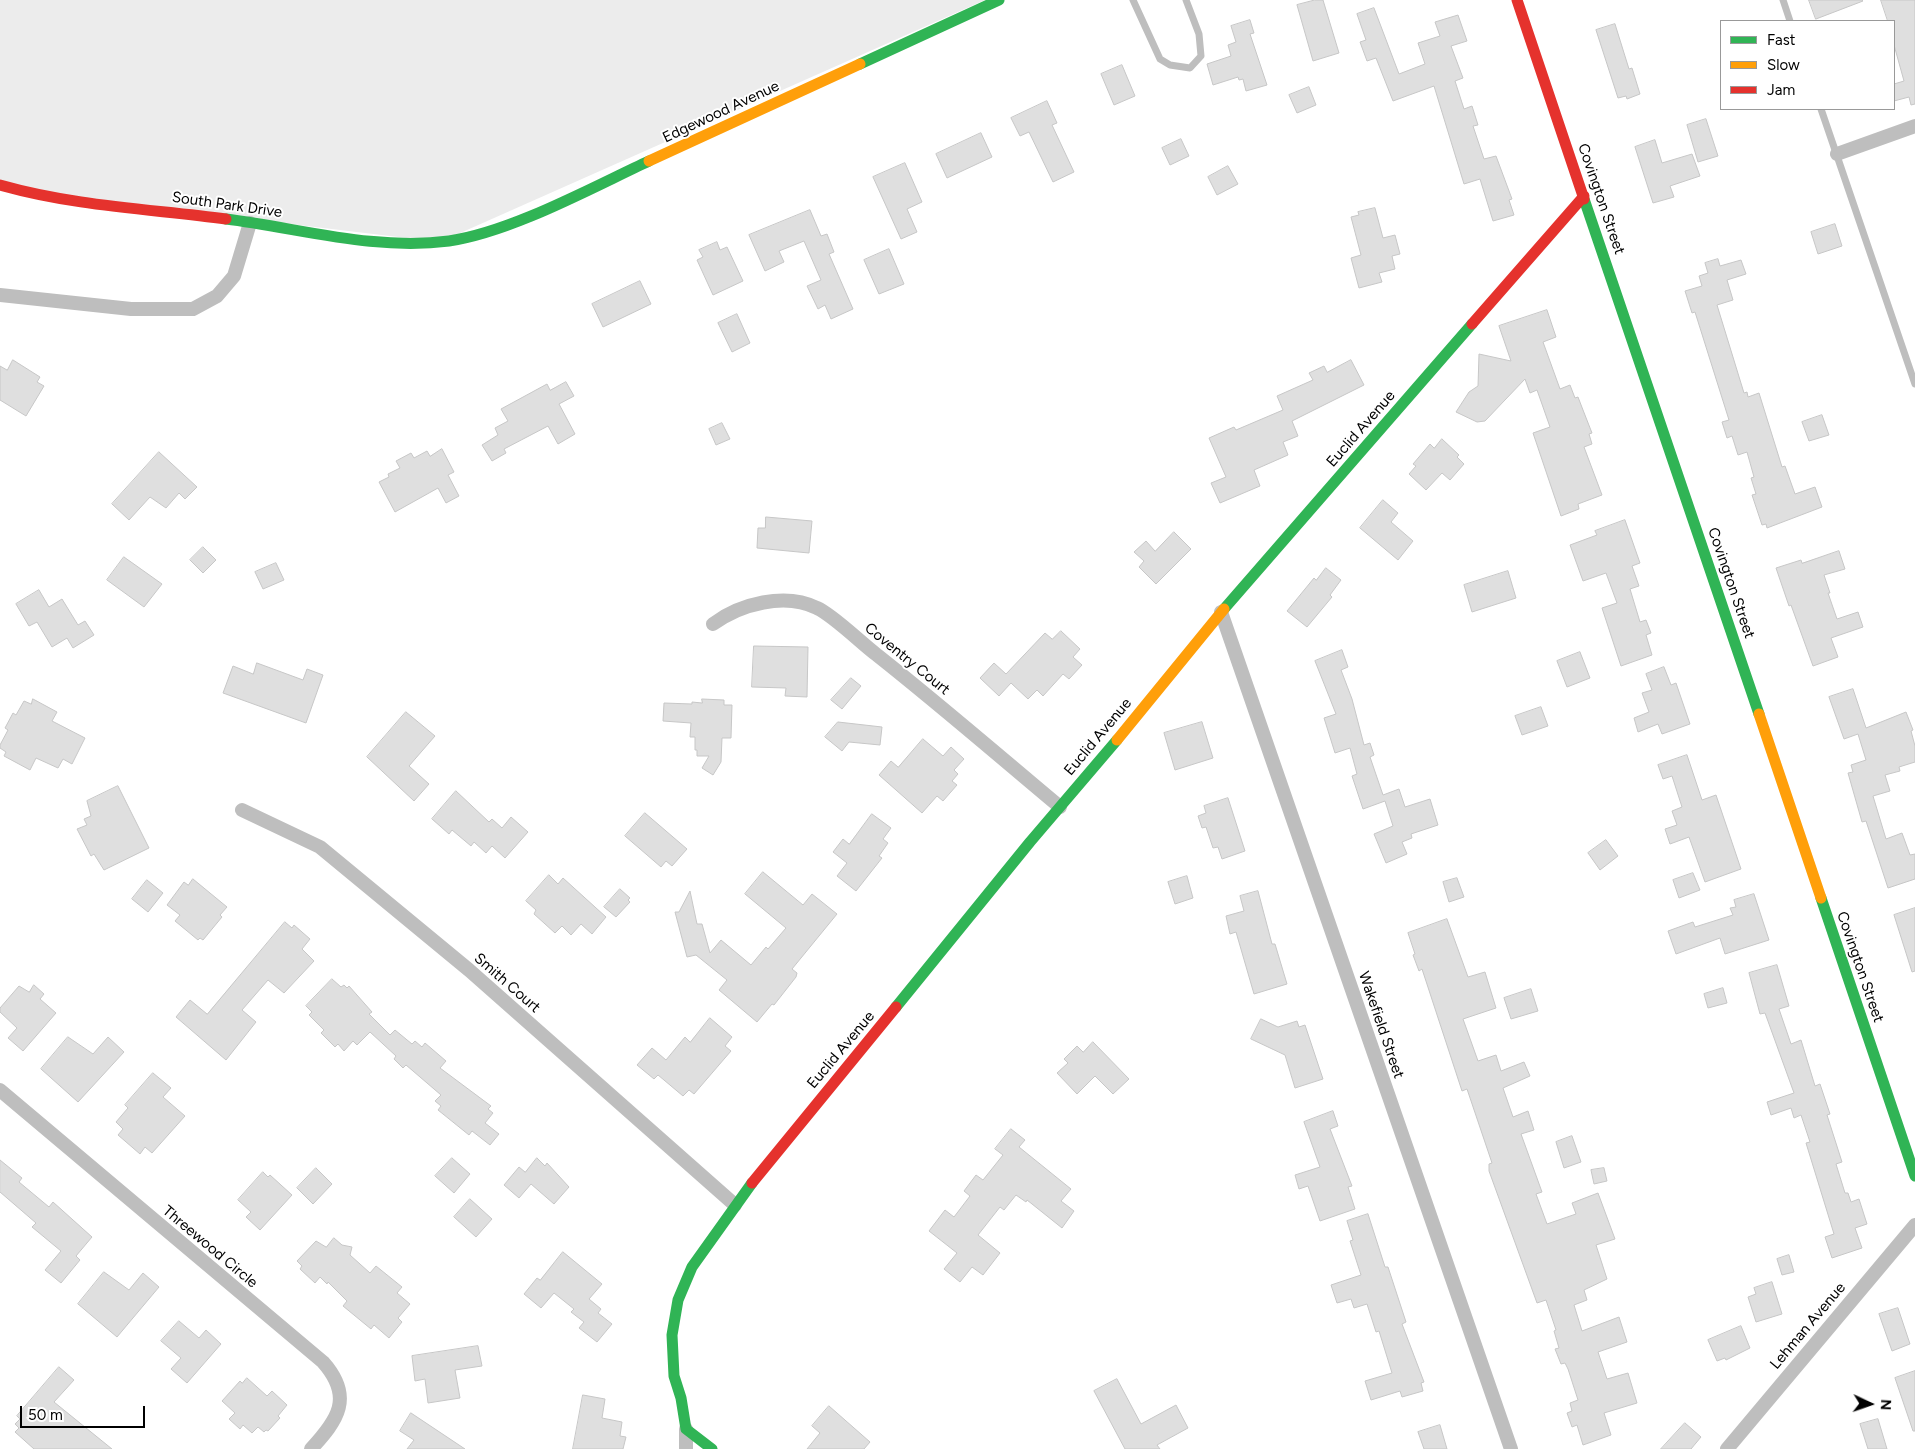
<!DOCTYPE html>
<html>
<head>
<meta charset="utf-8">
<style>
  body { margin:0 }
  #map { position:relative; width:1915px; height:1449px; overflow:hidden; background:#fff; font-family:Figtree,sans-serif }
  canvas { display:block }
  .legend { position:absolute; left:1720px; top:20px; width:175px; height:90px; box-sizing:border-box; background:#fff; border:1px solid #999; margin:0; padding:6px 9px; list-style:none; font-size:15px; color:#000 }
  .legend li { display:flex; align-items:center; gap:10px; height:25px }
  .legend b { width:25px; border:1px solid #999 }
  .north { position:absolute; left:1845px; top:1379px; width:50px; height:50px; -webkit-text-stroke:4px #fff; paint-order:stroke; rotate:93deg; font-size:14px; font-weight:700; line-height:20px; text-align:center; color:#000 }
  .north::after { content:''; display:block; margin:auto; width:18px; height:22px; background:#000; clip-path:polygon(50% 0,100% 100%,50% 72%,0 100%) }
  .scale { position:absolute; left:20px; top:1406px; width:125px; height:22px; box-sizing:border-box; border:2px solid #000; border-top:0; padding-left:6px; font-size:15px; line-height:18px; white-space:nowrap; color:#000; -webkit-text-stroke:4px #fff; paint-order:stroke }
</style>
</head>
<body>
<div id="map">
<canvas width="1915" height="1449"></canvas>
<ul class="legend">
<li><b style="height:6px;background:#30b455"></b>Fast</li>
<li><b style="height:6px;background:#ff9f0a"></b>Slow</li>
<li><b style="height:6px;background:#e5322d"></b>Jam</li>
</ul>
<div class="north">N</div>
<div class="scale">50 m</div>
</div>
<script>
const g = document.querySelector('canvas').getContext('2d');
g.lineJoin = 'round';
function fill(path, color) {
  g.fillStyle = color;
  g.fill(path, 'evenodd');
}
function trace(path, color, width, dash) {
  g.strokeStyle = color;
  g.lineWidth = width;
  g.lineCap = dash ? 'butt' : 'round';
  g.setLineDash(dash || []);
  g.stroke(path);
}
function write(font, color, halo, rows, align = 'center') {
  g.font = font + ' Figtree,sans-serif';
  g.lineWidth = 4;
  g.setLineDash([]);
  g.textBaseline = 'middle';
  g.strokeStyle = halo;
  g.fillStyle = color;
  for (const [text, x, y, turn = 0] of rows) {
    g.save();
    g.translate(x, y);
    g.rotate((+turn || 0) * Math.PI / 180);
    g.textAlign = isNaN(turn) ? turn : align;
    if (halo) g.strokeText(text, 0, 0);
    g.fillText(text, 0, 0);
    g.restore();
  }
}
const green = new Path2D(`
  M0 0H985L440 242 40 194 0 181Z`);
const building = new Path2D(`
  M1315 0H1323L1339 53 1313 61 1297 5Z
  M1809 0H1862L1863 1 1816 19Z
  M1881 0H1915V104L1911 105 1909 97 1894 101V84L1904 81 1894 45V21H1888Z
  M1374 8 1399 74 1425 64 1418 43 1440 36 1435 22 1458 15 1467 41 1451 46 1463 78 1455 81 1464 109 1472 106 1478 125 1473 126 1484 159 1496 156 1512 199 1509 200 1514 215 1493 221 1480 179 1464 184 1434 86 1393 101 1376 58 1367 61 1360 42 1366 40 1357 14Z
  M1250 20 1254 33 1250 34 1267 85 1246 91 1243 79 1239 80 1238 77 1213 85 1207 64 1231 56 1228 45 1236 42 1231 26Z
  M1615 24 1629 69 1632 68 1640 94 1627 99 1626 96 1618 98 1596 30Z
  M1122 65 1135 96 1114 105 1101 74Z
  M1309 87 1316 105 1297 113 1289 95Z
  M1047 101 1057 123 1052 125 1074 172 1053 182 1029 132 1020 136 1011 118Z
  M1706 119 1718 156 1698 162 1687 125Z
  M981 133 992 157 947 178 936 154Z
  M1181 139 1189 156 1170 165 1162 148Z
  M1655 140 1662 163 1692 154 1700 176 1670 186 1674 197 1653 203 1635 147Z
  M905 163 922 202 907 209 917 232 901 239 873 177Z
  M1228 166 1238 184 1217 195 1208 177Z
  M1375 208 1383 238 1395 235 1400 254 1392 256 1395 269 1379 273 1382 282 1359 288 1351 258 1361 255 1351 217 1359 215 1358 212Z
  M810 210 821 236 827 234 834 252 829 254 853 309 831 319 825 305 818 309 807 286 821 280 804 241 779 251 784 262 765 271 749 235Z
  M1835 224 1842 246 1818 254 1811 232Z
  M717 242 720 250 727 247 743 281 713 295 697 260 703 257 699 250Z
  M889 249 904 284 879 294 864 260Z
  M1718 259 1720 266 1741 260 1746 274 1727 280 1733 300 1717 305 1744 393 1747 392 1748 397 1759 393 1782 467 1785 466 1795 494 1815 487 1822 507 1767 528 1766 524 1762 525 1752 495 1756 494 1751 478 1754 477 1747 452 1738 455 1732 436 1727 438 1722 422 1729 420 1695 312 1692 313 1685 291 1702 286 1699 276 1708 273 1705 263Z
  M640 281 651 304 603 327 592 304Z
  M1547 310 1556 337 1543 342 1560 389 1570 385 1575 398 1578 397 1583 410 1592 433 1589 434 1592 444 1584 447 1602 495 1578 504 1579 509 1561 516 1533 433 1550 427 1537 390 1530 393 1525 379 1485 421 1477 422 1456 412 1469 392 1478 386 1479 354 1511 361 1499 326Z
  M737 314 750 343 732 352 718 323Z
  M13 360 40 377 37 382 44 386 26 416 0 400V366L7 370Z
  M1351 360 1364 385 1292 421 1298 436 1283 442 1288 455 1254 470 1260 486 1220 503 1211 483 1226 477 1209 438 1234 427 1236 430 1283 410 1277 396 1313 380 1309 373 1324 366 1327 372Z
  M566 382 574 396 559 404 575 434 558 444 548 426 504 449 506 453 492 461 482 445 498 435 495 428 508 421 501 409 547 384 550 390Z
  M1822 415 1829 435 1809 441 1802 422Z
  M722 423 730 439 716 445 709 429Z
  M1442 439 1459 455 1457 457 1464 464 1450 480 1442 473 1426 490 1409 474 1416 466 1413 464 1430 444 1434 448Z
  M442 449 454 472 448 475 459 496 446 503 438 488 395 512 379 482 389 477 388 474 400 468 396 461 411 453 414 458 427 451 430 456Z
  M159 452 197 487 185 499 179 493 166 508 150 497 129 520 112 504Z
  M1383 500 1398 513 1391 522 1413 541 1398 560 1360 528Z
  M766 517 812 521 809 553 757 548 758 528H765Z
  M1625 520 1640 563 1632 566 1639 586 1630 589 1640 622 1646 620 1651 633 1646 635 1652 655 1621 666 1602 608 1617 603 1606 573 1583 581 1570 545 1597 535 1595 531Z
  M1174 532 1191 549 1156 584 1139 567 1144 561 1134 552 1146 541 1155 551Z
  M203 547 216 560 203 573 190 560Z
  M1839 551 1845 569 1824 575 1830 593H1828L1837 619 1858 612 1863 627 1831 638 1838 657 1813 666 1791 605 1789 606 1776 568 1801 560 1802 563Z
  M124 557 162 584 144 607 107 580Z
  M276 563 284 580 263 589 255 572Z
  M1326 568 1341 580 1330 595 1332 597 1307 627 1287 611 1314 578 1316 580Z
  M1508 571 1516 598 1472 612 1464 585Z
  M39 590 49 607 62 599 78 625 85 621 94 635 73 648 67 638 52 647 37 622 29 626 16 604Z
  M1061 631 1080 649 1073 657 1082 665 1069 679 1063 674 1043 696 1037 690 1028 699 1011 683 999 696 980 678 994 663 1006 674 1045 633 1052 639Z
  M754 646 808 647 807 697 785 696 786 688 752 687Z
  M1342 650 1348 667 1341 670 1352 699 1364 745 1370 743 1374 755 1370 757 1383 795 1399 789 1405 807 1430 799 1438 825 1411 834 1412 838 1402 842 1407 854 1386 863 1374 834 1393 826 1385 801 1363 809 1352 776 1357 774 1350 748 1335 753 1324 718 1336 714 1315 661Z
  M1580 652 1590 678 1567 687 1557 661Z
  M257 663 303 680 307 669 323 675 306 723 223 693 233 666 253 674Z
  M1664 667 1671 685 1676 683 1690 724 1662 734 1658 724 1638 732 1634 718 1649 712 1642 693 1652 690 1646 674Z
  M851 678 861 686 842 709 831 700Z
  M1853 689 1866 728 1906 712 1913 730 1911 731 1915 746V762L1899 767 1900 771 1885 775 1890 791 1873 796 1886 839 1902 833 1910 855 1915 854V879L1888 888 1866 821 1862 822 1848 773 1853 772 1851 765 1866 760 1858 734 1844 739 1829 697Z
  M33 699 57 712 52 721 85 738 72 764 63 759 58 768 36 758 30 770 4 756 6 752 0 748V745L8 730 5 728 13 713 16 715 24 701 31 704Z
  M702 699 724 700V705H732L731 738H722L721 762 713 775 702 768 709 756H697V750H695V737H690L691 723 663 721 664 703 692 704V702L702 703Z
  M1541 707 1548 726 1522 735 1515 716Z
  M406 712 435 736 409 766 429 784 414 801 367 757Z
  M838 722 882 727 880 745 849 742 842 751 825 737Z
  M1202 722 1213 758 1175 770 1164 733Z
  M923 739 943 756 951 747 964 759 954 770 958 774 952 781 957 785 943 801 937 796 922 813 879 775 891 761 898 767Z
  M1687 755 1702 800 1716 795 1741 869 1705 882 1689 837 1670 844 1665 829 1677 825 1672 811 1682 807 1672 776 1663 779 1658 765Z
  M118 786 149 848 104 870 94 854 91 856 77 829 87 825 84 819 91 816 87 801Z
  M456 791 489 822 492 819 502 828 511 817 528 832 505 858 492 846 486 853 474 842 471 846 452 830 449 834 432 819Z
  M1228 798 1245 851 1222 859 1218 847 1213 848 1206 827 1202 828 1198 816 1206 813 1204 806Z
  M645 813 687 849 672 866 666 861 661 867 625 836Z
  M872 814 891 828 883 839 888 843 879 856 882 858 856 891 837 876 847 863 833 852 843 839 849 844Z
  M1606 840 1618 856 1600 870 1588 853Z
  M763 872 803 905 812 894 837 914 792 969 797 973 796 977 774 1005 772 1004 757 1022 719 990 727 980 696 955 687 957 675 912H679L690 891 697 924H702L710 953 721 940 751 965 766 947 768 949 786 928 745 894Z
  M1693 873 1700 890 1679 898 1673 880Z
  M549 875 558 884 563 878 606 917 592 934 581 924 571 935 562 926 555 933 534 914 536 910 526 901Z
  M1187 876 1193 898 1175 904 1168 882Z
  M1457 878 1464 897 1449 902 1443 882Z
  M193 879 227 907 220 915 222 917 203 940 200 938 198 940 175 921 180 915 167 905 184 882 188 885Z
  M147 880 163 893 148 912 132 899Z
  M620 889 630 898 628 900 630 902 616 917 604 907Z
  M1258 891 1272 944H1275L1287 984 1254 994 1236 932 1230 934 1226 916 1244 911 1240 896Z
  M1754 894 1769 940 1725 954 1720 938 1676 954 1668 931 1693 922 1695 927 1733 915 1730 908 1736 907 1734 900Z
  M1915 908V971L1912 972 1894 915Z
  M1447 919 1468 977 1485 972 1496 1008 1463 1019 1478 1061 1496 1055 1501 1071 1524 1062 1530 1076 1503 1088 1513 1117 1528 1111 1534 1130 1521 1134 1542 1192 1536 1194 1547 1224 1576 1214 1572 1203 1598 1193 1615 1239 1596 1245 1607 1279 1584 1290 1587 1300 1574 1305 1582 1331 1619 1317 1627 1342 1598 1352 1607 1379 1628 1373 1637 1403 1604 1413 1611 1435 1583 1445 1577 1425 1572 1427 1567 1413 1572 1411 1570 1403 1578 1400 1568 1369 1565 1363 1561 1364 1555 1349 1559 1348 1554 1331 1556 1330 1546 1300 1537 1303 1489 1171V1164L1492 1163 1467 1089 1462 1091 1422 969 1419 971 1413 955 1415 954 1408 933Z
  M285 922 292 928 294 925 310 939 302 949 314 961 284 993 268 980 242 1010 256 1022 226 1060 176 1017 190 1000 207 1014Z
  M1777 965 1789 1006 1779 1009 1791 1044 1801 1040 1815 1086 1820 1084 1830 1114 1827 1115 1842 1162 1836 1164 1845 1193H1848L1851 1202 1859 1199 1867 1224 1855 1228 1862 1248 1832 1258 1825 1237 1834 1234 1806 1143 1810 1142 1801 1115 1794 1118 1791 1108 1771 1115 1767 1102 1794 1093 1765 1013 1760 1014 1749 973Z
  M332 979 341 987 344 985 347 988 349 986 372 1012 369 1014 390 1035 395 1030 412 1044 415 1041 422 1047 425 1043 446 1061 440 1068 491 1106 488 1109 493 1113 485 1123 499 1134 490 1145 472 1131 469 1135 438 1110 441 1106 435 1101 441 1095 406 1065 403 1068 394 1059 396 1056 370 1032 357 1045 353 1041 344 1051 338 1044 335 1047 321 1033 324 1030 309 1015 312 1012 306 1006Z
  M34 985 44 994 40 999 56 1013 23 1051 8 1038 17 1028 0 1012V1008L19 986 29 992Z
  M1723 988 1727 1003 1708 1008 1704 994Z
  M1531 989 1538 1011 1511 1019 1504 998Z
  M710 1018 732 1037 725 1046 731 1051 694 1094 689 1090 683 1096 658 1075 654 1079 637 1065 652 1048 666 1060 685 1037 690 1042Z
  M1261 1019 1278 1027 1297 1021 1299 1027 1305 1025 1323 1079 1295 1088 1285 1055 1251 1039Z
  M68 1037 93 1054 108 1037 124 1052 78 1102 41 1069Z
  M1093 1042 1129 1079 1113 1094 1095 1076 1077 1094 1057 1073 1068 1063 1064 1059 1077 1046 1083 1052Z
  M153 1073 171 1088 163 1097 185 1116 152 1153 145 1147 140 1154 118 1135 123 1129 116 1122 128 1108 125 1105Z
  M1333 1111 1338 1126 1330 1129 1352 1186 1348 1187 1355 1209 1320 1221 1308 1186 1299 1189 1295 1175 1320 1167 1304 1122Z
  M1011 1129 1025 1140 1019 1147 1071 1189 1061 1201 1074 1211 1062 1228 1027 1200 1026 1202 1016 1195 1004 1210 1000 1207 978 1235 1000 1253 983 1275 972 1267 960 1282 944 1269 957 1253 929 1231 945 1210 954 1217 970 1196 964 1191 976 1175 983 1180 1003 1155 995 1149Z
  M1572 1136 1581 1162 1564 1168 1556 1142Z
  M452 1158 470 1174 454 1193 435 1176Z
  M537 1158 545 1166 547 1163 569 1187 554 1204 531 1184 519 1198 504 1185 519 1167 525 1172Z
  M0 1160 22 1178 19 1182 49 1207 53 1202 92 1237 76 1256 80 1260 61 1283 45 1270 61 1251 32 1227 36 1223 0 1192Z
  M316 1168 332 1184 313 1204 297 1188Z
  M1604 1168 1607 1181 1594 1184 1591 1170Z
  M263 1172 268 1177 270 1175 292 1195 260 1230 246 1217 251 1212 238 1200Z
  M470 1199 492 1219 476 1237 454 1217Z
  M1368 1214 1385 1267H1388L1406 1322 1402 1324 1424 1382 1421 1383 1423 1391 1402 1397 1400 1391 1371 1400 1365 1381 1392 1373 1379 1331 1376 1332 1367 1304 1354 1308 1351 1299 1337 1303 1331 1285 1361 1275 1350 1241 1353 1240 1347 1221Z
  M334 1238 342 1245 352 1247 350 1255 370 1273 376 1266 402 1287 397 1293 410 1304 398 1318 402 1322 389 1338 374 1325 371 1329 343 1306 347 1301 328 1282 327 1284 320 1277 315 1283 300 1269 302 1266 297 1261 316 1241 326 1247Z
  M563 1252 602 1284 589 1299 601 1309 598 1313 612 1324 597 1342 579 1328 584 1322 571 1312 574 1309 554 1293 541 1308 524 1294 537 1278 540 1280Z
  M1789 1255 1794 1272 1782 1275 1777 1259Z
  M104 1272 129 1290 143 1273 159 1287 117 1337 78 1304Z
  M1772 1282 1782 1314 1756 1322 1748 1297 1756 1294 1754 1288Z
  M1898 1308 1910 1344 1892 1351 1879 1314Z
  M179 1321 199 1338 206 1330 221 1344 187 1383 171 1369 181 1358 161 1341Z
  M1741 1326 1750 1348 1726 1360 1725 1358 1717 1361 1708 1340Z
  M478 1346 482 1366 455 1370 460 1398 428 1403 425 1379 415 1381 412 1356Z
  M59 1367 74 1380 54 1402 112 1449H34L15 1432 19 1428 15 1424 20 1419 17 1416Z
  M1915 1371V1431H1913L1895 1378Z
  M247 1378 267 1396 272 1391 287 1405 278 1416 280 1418 268 1431 266 1430 264 1432 258 1427 252 1433 243 1425 240 1429 229 1419 235 1413 222 1401 240 1381 242 1383Z
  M1117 1379 1141 1424 1176 1405 1188 1428 1157 1445 1160 1449H1125L1094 1391Z
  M583 1395 605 1399 602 1418 622 1422 620 1436 626 1437 623 1449H573Z
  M829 1406 870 1442 864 1449H807L820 1433 812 1426Z
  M411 1413 465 1449H407L414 1440 400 1431Z
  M1878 1419 1887 1449H1868L1860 1424Z
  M1685 1423 1701 1437 1691 1449H1661Z
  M1440 1425 1447 1449H1424L1418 1432Z`);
const lane = new Path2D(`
  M1133 0 1160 59 1170 65 1190 68 1201 56 1199 34 1186 0
  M1783 0 1790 21
  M1821 109 1915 384`);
const street = new Path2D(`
  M1837 154 1915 126
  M0 295 131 309H193L217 296 234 276 250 223
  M1221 612 1511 1449
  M713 624C740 604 785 592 817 608 833 615 861 643 877 655 939 704 999 756 1060 807
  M242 810 320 847 469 970 735 1205
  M0 1090 323 1362C354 1397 338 1420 311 1449
  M686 1429V1449
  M1727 1449 1915 1225`);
const fast = new Path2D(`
  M860 64 999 0
  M1584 199 1759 714
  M226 219C299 228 375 251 449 241 511 232 591 188 649 161
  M1224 609 1472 324
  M1821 898 1915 1176
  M896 1007 1030 842 1117 740
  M712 1449 686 1429 681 1398 674 1376 672 1335 678 1300 692 1267 752 1183`);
const slow = new Path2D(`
  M649 161 860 64
  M1759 714 1821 898
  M1117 740 1224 609`);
const jam = new Path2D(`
  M1517 0 1584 199
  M0 185C74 206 150 209 226 219
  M1472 324 1584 196
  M752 1183 896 1007`);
const streetNames = [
  ["Edgewood Avenue",721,112,-25],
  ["Covington Street",1601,199,71],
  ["South Park Drive",227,205,8],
  ["Euclid Avenue",1361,429,-49],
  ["Covington Street",1731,583,71],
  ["Coventry Court",907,659,39],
  ["Euclid Avenue",1098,737,-50],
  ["Covington Street",1860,967,71],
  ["Smith Court",507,983,41],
  ["Wakefield Street",1381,1025,71],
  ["Euclid Avenue",841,1050,-50],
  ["Threewood Circle",210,1247,40],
  ["Lehman Avenue",1808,1326,-50]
];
fill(green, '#ececec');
fill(building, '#dfdfdf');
trace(building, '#c7c7c7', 1);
trace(lane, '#bebebe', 7);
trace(street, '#bebebe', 14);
trace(fast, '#30b455', 11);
trace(slow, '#ff9f0a', 11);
trace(jam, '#e5322d', 11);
write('15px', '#000', '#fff', streetNames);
</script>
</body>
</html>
